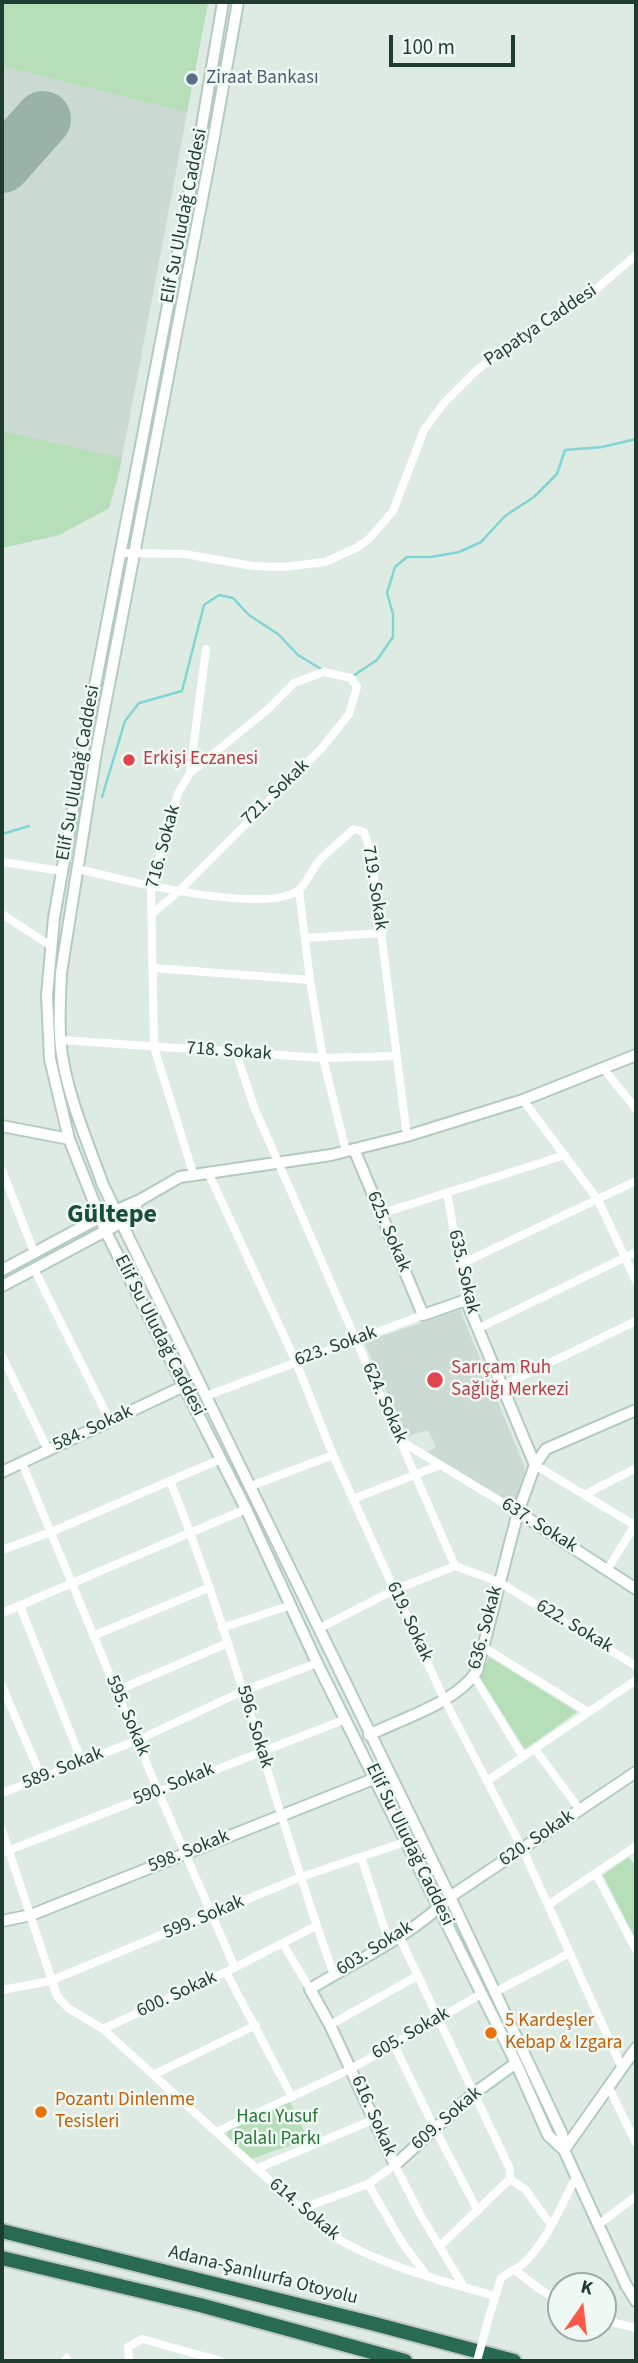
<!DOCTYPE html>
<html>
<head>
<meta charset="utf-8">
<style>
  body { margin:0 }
  #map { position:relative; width:638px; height:2363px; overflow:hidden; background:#deebe3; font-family:"Source Sans 3",sans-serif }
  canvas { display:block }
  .frame { position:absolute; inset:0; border:4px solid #1e3c2f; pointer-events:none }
  .north { position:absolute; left:547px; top:2272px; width:70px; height:70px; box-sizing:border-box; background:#eff8f2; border:2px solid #9bada4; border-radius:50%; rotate:14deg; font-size:19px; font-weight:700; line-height:28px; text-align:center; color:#1e3c2f }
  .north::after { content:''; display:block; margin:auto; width:24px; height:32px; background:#fc594b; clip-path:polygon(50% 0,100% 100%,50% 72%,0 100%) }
  .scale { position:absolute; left:389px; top:35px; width:126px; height:32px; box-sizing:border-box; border:4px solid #1e3c2f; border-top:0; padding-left:9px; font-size:21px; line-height:24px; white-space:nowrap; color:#1e3c2f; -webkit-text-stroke:5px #eff8f2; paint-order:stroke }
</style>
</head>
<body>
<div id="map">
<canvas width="638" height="2363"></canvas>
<div class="frame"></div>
<div class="north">K</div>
<div class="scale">100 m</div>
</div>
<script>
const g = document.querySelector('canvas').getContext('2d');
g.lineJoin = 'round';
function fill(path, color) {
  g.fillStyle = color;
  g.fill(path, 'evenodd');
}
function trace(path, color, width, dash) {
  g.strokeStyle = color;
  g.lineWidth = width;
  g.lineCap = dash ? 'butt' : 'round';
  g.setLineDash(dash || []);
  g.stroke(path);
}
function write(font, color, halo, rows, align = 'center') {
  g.font = font + ' "Source Sans 3",sans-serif';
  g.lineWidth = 5;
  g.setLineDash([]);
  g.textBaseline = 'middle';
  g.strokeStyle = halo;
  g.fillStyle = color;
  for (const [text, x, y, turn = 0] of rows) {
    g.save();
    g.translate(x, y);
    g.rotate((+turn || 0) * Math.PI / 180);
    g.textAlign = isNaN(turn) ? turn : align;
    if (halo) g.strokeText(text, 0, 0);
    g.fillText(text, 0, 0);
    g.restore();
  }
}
const built = new Path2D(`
  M2 2H208L119 474 109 508 59 535 2 548Z
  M460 1310 525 1468 523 1482 513 1506 425 1453 436 1447 428 1430 408 1436 364 1342Z`);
const green = new Path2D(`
  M2 2H207L208 3 187 112 2 66Z
  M2 431 122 458 109 508 59 535 2 548Z
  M489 1657 577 1712 525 1749 480 1678Z
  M629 1857 636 1868V1940L603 1875Z
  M290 2102 308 2139 248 2160 227 2136 228 2130Z`);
const stream = new Path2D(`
  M353 676 377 660 393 637V614L387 593 395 567 407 557H431L459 552 481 542 505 516 534 497 557 474 565 450 602 447 636 439
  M102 797 125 721 139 703 182 691 204 605 219 595 233 598 249 615 278 634 298 655 321 669
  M2 834 29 826`);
const runway = new Path2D(`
  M2 165 43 119`);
const street = new Path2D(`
  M120 553 184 554 253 566 283 567 325 562 356 548 369 539 393 511 424 430 443 404 477 370 516 340 594 291 636 255
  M190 773 206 649
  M2 862 62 871
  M78 869C118 879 269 917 300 889 307 882 312 870 318 862 329 850 342 840 354 829L364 832 371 853 407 1136
  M299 890 310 980 323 1058 346 1151
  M2 914 51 946
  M152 914 179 891 321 749 349 714 357 687 351 678 324 672 294 683 267 710 190 773 178 793 151 887 154 1047 193 1173
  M305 938 382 933
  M153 968 310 980
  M61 1040 323 1058 397 1056
  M236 1052 254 1107 455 1566
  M603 1068 636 1109
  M523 1100 598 1200 636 1281
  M2 1170 34 1252
  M208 1172 296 1362 333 1455 444 1699 523 1850 622 2068
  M447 1193 466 1300
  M380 1214 565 1155
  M459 1265 636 1181
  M34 1269 110 1421
  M477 1329 636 1252
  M2 1356 48 1450
  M500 1387 636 1321
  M206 1396 423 1315
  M401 1441 518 1512
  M22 1463 158 1791 235 1968
  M535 1465 636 1526
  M170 1481C235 1642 275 1812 334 1975
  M251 1486 333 1455
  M586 1494 636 1468
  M353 1499 440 1465
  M2 1550 51 1532 221 1459
  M607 1570 635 1525
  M20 1606 82 1762
  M2 1613 246 1509
  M222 1628 291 1605
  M320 1628 394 1590 455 1566 499 1582 636 1666
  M93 1636 208 1588
  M483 1647 588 1712
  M474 1676 523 1757
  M2 1686 42 1778
  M116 1691 228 1643
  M535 1749 580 1810
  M487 1781 636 1680
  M2 1793 138 1740 243 1691 317 1663
  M2 1830 57 1996 68 2008 103 2029 226 1972 316 1926
  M2 1853 346 1719
  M361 1857 389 1942
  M596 1874 636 1950
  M548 1905 636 1846
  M399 1936 510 2169V2179
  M283 1944 310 1989
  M226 1972 292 2097
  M2 1990 50 1981 301 1877 405 1842
  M495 1992 570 1953
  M481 1994 351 2069 216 2132 327 2232C373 2263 441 2281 495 2296
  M330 2025 417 1976
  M103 2029 216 2132
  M394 2045 435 2129 478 2211
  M155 2074 256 2025
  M609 2088 636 2143
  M256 2169 375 2119
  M510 2179 525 2189 551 2225
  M368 2184 403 2244 425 2273
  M301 2209 368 2184 395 2165 420 2214 464 2287
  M598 2225 636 2196
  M440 2246 510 2179
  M515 2270 538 2288 561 2302
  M489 2317 501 2278C508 2272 517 2269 524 2263 547 2241 561 2206 576 2177
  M603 2320 636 2328
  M64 2361 67 2358
  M129 2361 128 2347 142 2339 221 2361`);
const secondary = new Path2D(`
  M223 2 200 138 88 722 54 918 47 995 50 1059 69 1139 105 1230 246 1509 317 1663 516 2063 548 2135 564 2150
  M238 2 213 142 96 752 61 973C60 1000 58 1028 62 1055 69 1100 88 1143 103 1185L450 1897 562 2134 564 2150 626 2285 636 2301
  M2 1126 69 1139
  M354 1149 423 1315 466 1300 535 1465
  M2 1270 101 1217 140 1200 180 1177 331 1155 407 1136 523 1100 636 1055
  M2 1286 122 1222 138 1202
  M2 1472 184 1386
  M518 1512 636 1589
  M369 1735C403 1718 456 1703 477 1671L518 1512 535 1465 546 1449 636 1410
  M2 1921 31 1915 376 1778
  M516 2063 473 2094 395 2165 330 2025 310 1989C356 1961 411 1936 450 1897L636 1772
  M564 2150 636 2048`);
const highway = new Path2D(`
  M2 2231 371 2323 514 2361
  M2 2258 200 2305 405 2361`);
const streetBridge = new Path2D(`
  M477 2361 489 2317`);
const markers = [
  [192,79,7,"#5c6f8a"],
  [129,760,7,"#e0444e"],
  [435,1380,9,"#e0444e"],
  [491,2033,7,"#e8710a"],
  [41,2112,7,"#e8710a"]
];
const serviceNames = [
  ["Ziraat Bankası",206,79]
];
const streetNames = [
  ["Elif Su Uludağ Caddesi",185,216,-79],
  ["Papatya Caddesi",541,326,-34],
  ["Elif Su Uludağ Caddesi",79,773,-80],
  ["721. Sokak",276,793,-44],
  ["716. Sokak",164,847,-75],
  ["719. Sokak",374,888,81],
  ["718. Sokak",229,1052,4],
  ["625. Sokak",388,1232,67],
  ["635. Sokak",463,1272,77],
  ["Elif Su Uludağ Caddesi",159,1336,63],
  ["623. Sokak",336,1347,-20],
  ["624. Sokak",384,1403,66],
  ["584. Sokak",93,1429,-25],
  ["637. Sokak",539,1526,32],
  ["619. Sokak",409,1622,65],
  ["622. Sokak",574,1627,31],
  ["636. Sokak",486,1628,-75],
  ["595. Sokak",127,1716,67],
  ["596. Sokak",254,1727,73],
  ["589. Sokak",63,1769,-22],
  ["590. Sokak",174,1785,-22],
  ["620. Sokak",537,1839,-34],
  ["Elif Su Uludağ Caddesi",409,1845,64],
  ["598. Sokak",189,1852,-22],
  ["599. Sokak",204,1918,-23],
  ["603. Sokak",375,1949,-32],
  ["600. Sokak",177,1995,-25],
  ["605. Sokak",411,2034,-30],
  ["616. Sokak",373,2116,66],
  ["609. Sokak",447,2119,-41],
  ["614. Sokak",304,2210,40],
  ["Adana-Şanlıurfa Otoyolu",263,2276,14]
];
const healthNames = [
  ["Erkişi Eczanesi",143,760],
  ["Sarıçam Ruh",451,1369],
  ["Sağlığı Merkezi",451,1391]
];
const foodNames = [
  ["5 Kardeşler",505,2022],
  ["Kebap & Izgara",505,2044],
  ["Pozantı Dinlenme",55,2101],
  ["Tesisleri",55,2123]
];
const parkNames = [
  ["Hacı Yusuf",277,2118],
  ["Palalı Parkı",277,2140]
];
const districtNames = [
  ["Gültepe",112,1216]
];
fill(built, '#ccdbd2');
fill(green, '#b5deb9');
trace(stream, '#81d5d4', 2.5);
trace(runway, '#9bb2a6', 56);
trace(secondary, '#b1ccbd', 14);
trace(highway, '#c0c8c5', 18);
trace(street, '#fff', 8);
trace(secondary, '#fff', 10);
trace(highway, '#286a52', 14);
trace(streetBridge, '#fff', 8);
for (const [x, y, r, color] of markers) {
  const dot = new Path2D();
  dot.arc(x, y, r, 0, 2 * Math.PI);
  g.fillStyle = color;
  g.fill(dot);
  trace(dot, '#eff8f2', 2.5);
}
write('19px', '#4e5e75', '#eff8f2', serviceNames, 'left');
write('19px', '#1e3c2f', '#eff8f2', streetNames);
write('19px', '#be3a42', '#eff8f2', healthNames, 'left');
write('19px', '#c56008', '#eff8f2', foodNames, 'left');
write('19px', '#267637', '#eff8f2', parkNames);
write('bold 26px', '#194f39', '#eff8f2', districtNames);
</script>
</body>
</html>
